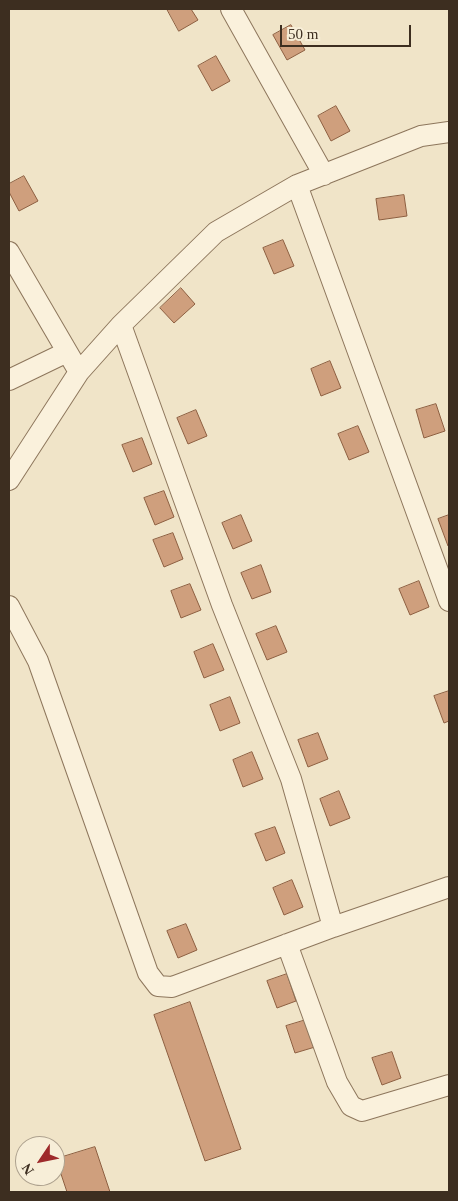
<!DOCTYPE html>
<html>
<head>
<meta charset="utf-8">
<style>
  body { margin:0 }
  #map { position:relative; width:458px; height:1201px; overflow:hidden; background:#f0e4c8; font-family:"Times New Roman",serif }
  canvas { display:block }
  .frame { position:absolute; inset:0; border:10px solid #3d2e20; pointer-events:none }
  .north { position:absolute; left:15px; top:1136px; width:50px; height:50px; box-sizing:border-box; background:#f7eed8; border:1px solid #ada18e; border-radius:50%; rotate:236deg; font-size:14px; font-weight:700; line-height:20px; text-align:center; color:#3d2e20 }
  .north::after { content:''; display:block; margin:auto; width:18px; height:22px; background:#9e2a2b; clip-path:polygon(50% 0,100% 100%,50% 72%,0 100%) }
  .scale { position:absolute; left:280px; top:25px; width:131px; height:22px; box-sizing:border-box; border:2px solid #3d2e20; border-top:0; padding-left:6px; font-size:15px; line-height:18px; white-space:nowrap; color:#3d2e20; -webkit-text-stroke:4px #f7eed8; paint-order:stroke }
</style>
</head>
<body>
<div id="map">
<canvas width="458" height="1201"></canvas>
<div class="frame"></div>
<div class="north">N</div>
<div class="scale">50 m</div>
</div>
<script>
const g = document.querySelector('canvas').getContext('2d');
g.lineJoin = 'round';
function fill(path, color) {
  g.fillStyle = color;
  g.fill(path, 'evenodd');
}
function trace(path, color, width, dash) {
  g.strokeStyle = color;
  g.lineWidth = width;
  g.lineCap = dash ? 'butt' : 'round';
  g.setLineDash(dash || []);
  g.stroke(path);
}
const building = new Path2D(`
  M167 9H191L198 20 179 31Z
  M291 25 305 50 287 60 273 35Z
  M216 56 230 81 212 91 198 66Z
  M336 106 350 131 331 141 318 116Z
  M24 176 38 201 19 211 9 192V184Z
  M404 195 407 216 379 220 376 199Z
  M283 240 294 266 274 274 263 248Z
  M181 288 195 304 174 323 160 308Z
  M330 361 341 388 321 396 311 369Z
  M436 404 445 431 424 438 416 410Z
  M196 410 207 436 188 444 177 418Z
  M358 426 369 452 349 460 338 434Z
  M142 438 152 464 133 472 122 445Z
  M164 491 174 517 155 525 144 498Z
  M241 515 252 541 233 549 222 523Z
  M449 515V546H448L438 519Z
  M173 533 183 559 164 567 153 540Z
  M261 565 271 592 252 599 241 573Z
  M419 581 429 607 410 615 399 589Z
  M190 584 201 610 181 618 171 591Z
  M276 626 287 652 267 660 256 634Z
  M213 644 224 670 204 678 194 652Z
  M449 691V721L444 723 434 696Z
  M230 697 240 723 220 731 210 705Z
  M318 733 328 759 308 767 298 740Z
  M252 752 263 779 243 787 233 760Z
  M339 791 350 818 330 826 320 799Z
  M275 827 285 853 266 861 255 834Z
  M292 880 303 907 284 915 273 888Z
  M186 924 197 950 178 958 167 931Z
  M287 974 296 1001 277 1008 267 981Z
  M190 1002 241 1149 205 1161 154 1015Z
  M306 1020 315 1047 295 1053 286 1026Z
  M392 1052 401 1078 382 1085 372 1058Z
  M95 1147 110 1192H67L56 1159Z`);
const minor = new Path2D(`
  M231 9 324 175
  M297 185 449 601
  M9 252 79 372
  M121 325 222 605 291 779 333 927
  M9 380 67 352
  M9 480 79 372 121 325 216 232 297 185 421 136 449 132
  M9 606 38 661 148 973 158 986 172 987 333 927 449 887
  M287 944 337 1082 351 1106 362 1111 449 1085`);
fill(building, '#cf9f7d');
trace(building, '#8d5f41', 1);
trace(minor, '#8d765c', 22);
trace(minor, '#faf1dc', 20);
</script>
</body>
</html>
